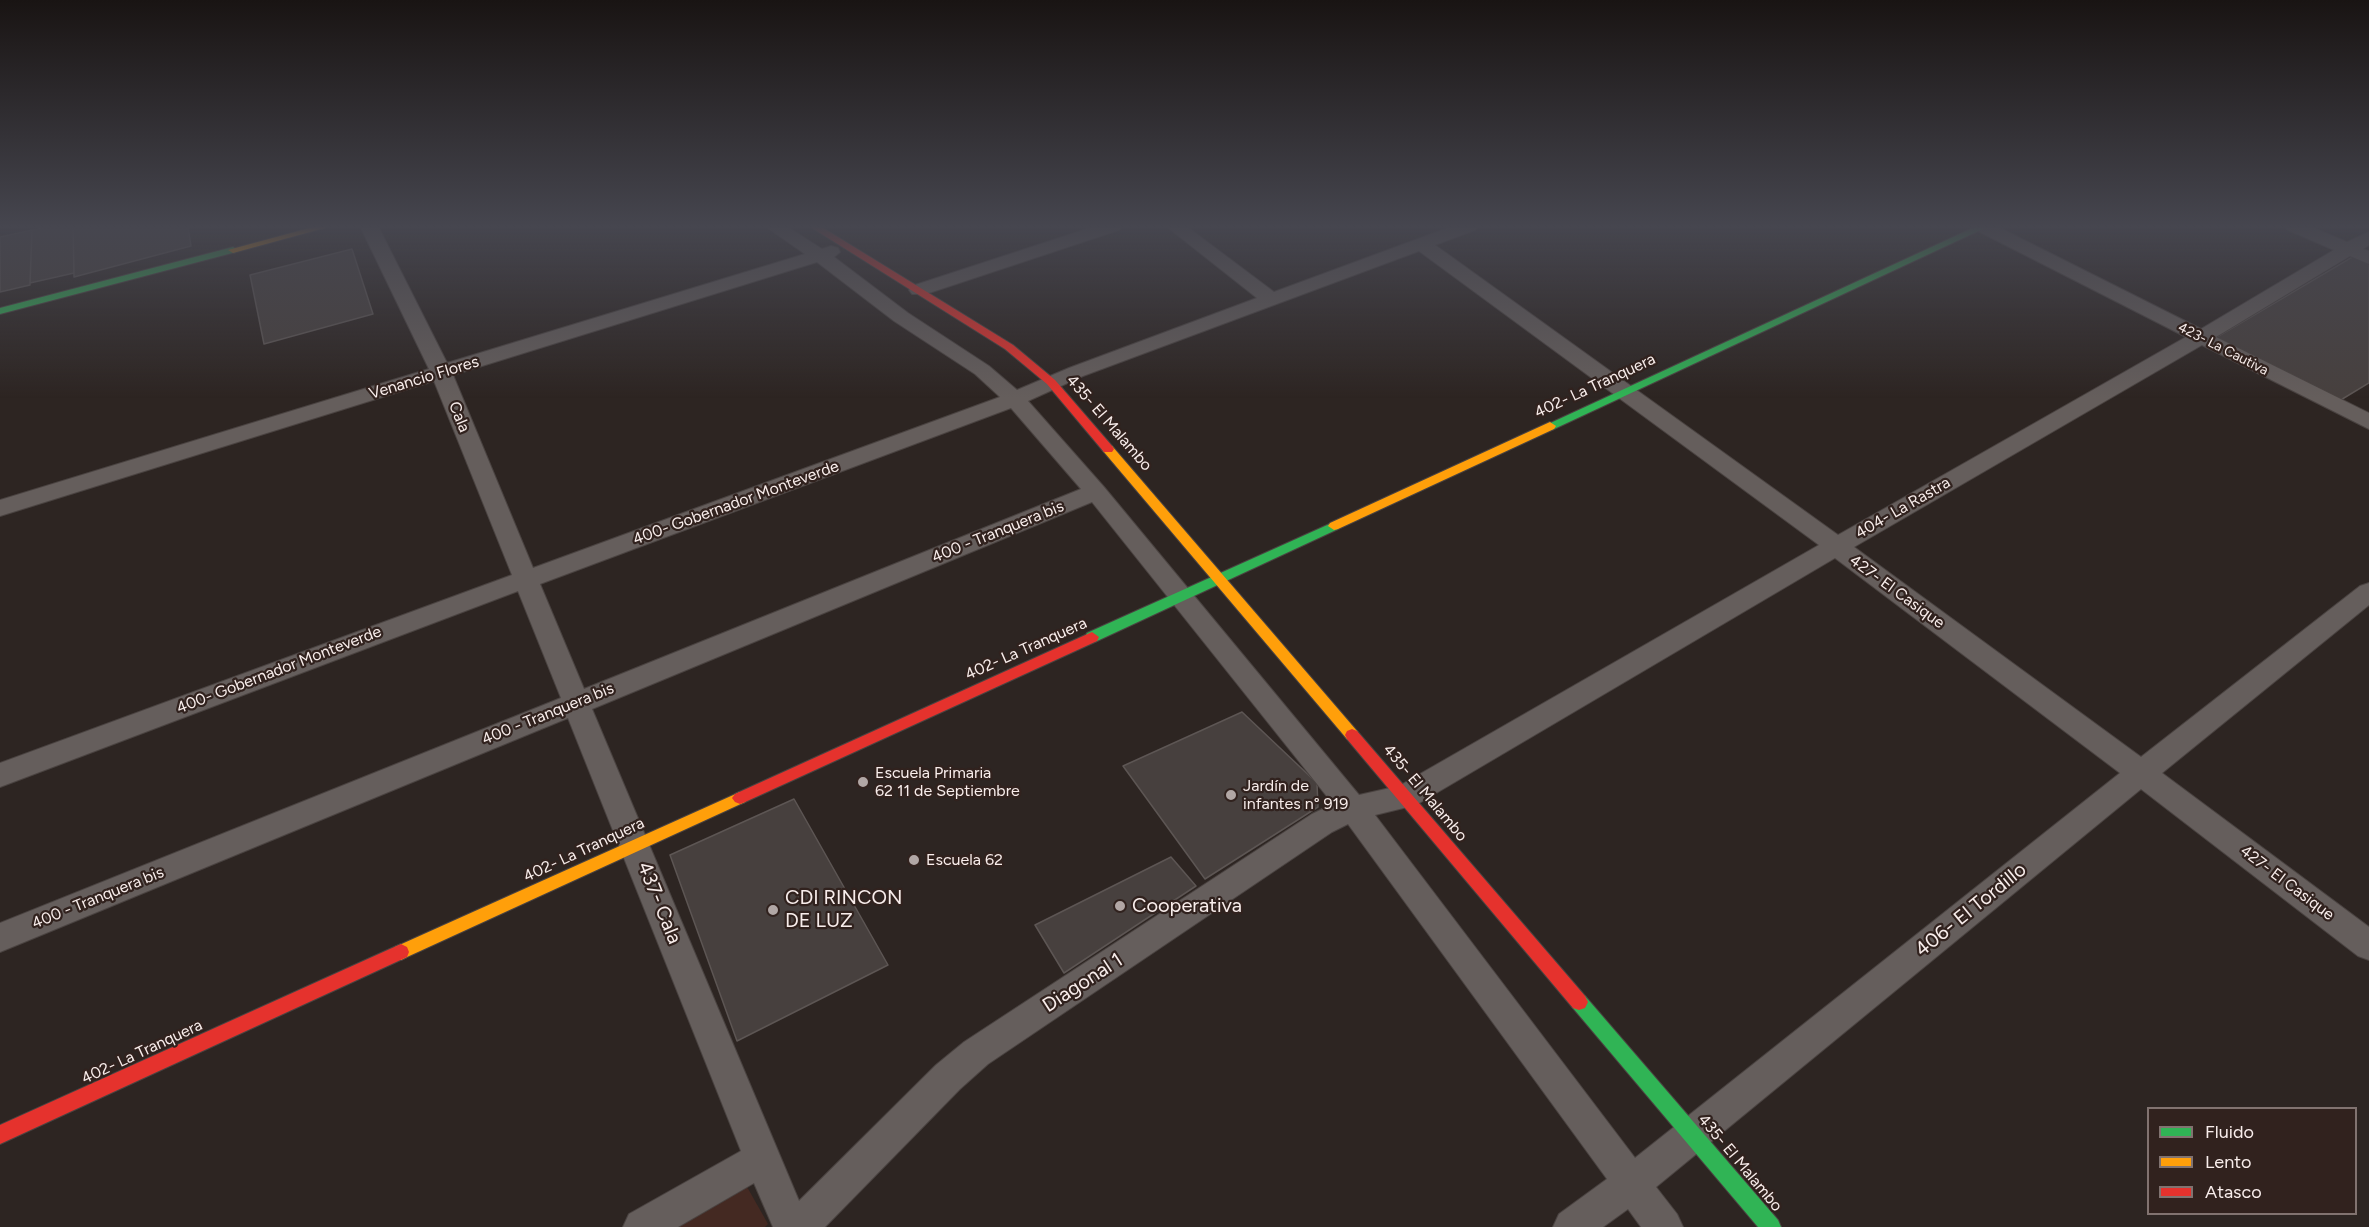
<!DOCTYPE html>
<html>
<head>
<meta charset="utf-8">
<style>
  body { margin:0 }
  #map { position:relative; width:2369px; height:1227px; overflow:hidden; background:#2d2522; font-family:Figtree,sans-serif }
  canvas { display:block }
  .legend { position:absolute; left:2147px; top:1107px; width:210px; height:108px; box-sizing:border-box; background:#31221e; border:2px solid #817370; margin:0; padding:8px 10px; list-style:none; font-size:18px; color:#f8edeb }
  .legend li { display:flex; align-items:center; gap:12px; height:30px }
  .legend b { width:30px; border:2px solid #817370 }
</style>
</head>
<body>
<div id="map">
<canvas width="2369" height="1227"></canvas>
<ul class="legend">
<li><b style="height:8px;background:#30b455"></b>Fluido</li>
<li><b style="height:8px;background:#ff9f0a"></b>Lento</li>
<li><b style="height:8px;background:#e5322d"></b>Atasco</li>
</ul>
</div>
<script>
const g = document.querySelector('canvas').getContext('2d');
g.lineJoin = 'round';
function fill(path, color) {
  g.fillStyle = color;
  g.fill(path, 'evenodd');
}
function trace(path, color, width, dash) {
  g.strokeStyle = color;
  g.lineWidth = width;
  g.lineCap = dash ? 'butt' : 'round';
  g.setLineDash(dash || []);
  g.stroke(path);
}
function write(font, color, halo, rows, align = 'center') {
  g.font = font + ' Figtree,sans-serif';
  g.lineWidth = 4.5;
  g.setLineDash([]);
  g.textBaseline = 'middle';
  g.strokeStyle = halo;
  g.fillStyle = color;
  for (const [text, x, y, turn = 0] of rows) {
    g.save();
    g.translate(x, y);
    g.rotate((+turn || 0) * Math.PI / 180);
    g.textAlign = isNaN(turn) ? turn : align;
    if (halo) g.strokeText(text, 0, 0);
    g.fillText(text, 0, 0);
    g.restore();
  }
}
const green = new Path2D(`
  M746 1185 768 1224 765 1227H673Z`);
const building = new Path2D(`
  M51 226H73L74 273 30 283 32 230Z
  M73 226H188L191 246 74 277Z
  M32 230 30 285 0 292V237Z
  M352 249 373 314 264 344 250 275Z
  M2354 256 2369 262V383L2339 401 2215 338Z
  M1242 712 1317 783 1318 807 1205 879 1123 766Z
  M794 799 888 965 737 1041 670 855Z
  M1171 857 1196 886 1064 973 1035 925Z`);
const street = new Path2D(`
  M360 226H378L447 363 805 254 765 226H786L822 249 831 246 838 248 840 252 834 257 908 313 989 366 1017 390 1069 368 1257 298 1166 226H1186L1274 292 1453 226H1478L1475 230 1435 245 1838 535 2186 337 1976 230 1973 226H1996L2201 329 2334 250 2288 230 2285 226H2309L2347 242 2369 232V245L2363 249 2369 251V264L2350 256 2216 337 2369 413V429L2202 345 1854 547 2141 757 2360 586 2369 583V605L2162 773 2369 927V960L2358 956 2141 789 1656 1187 1677 1214 1683 1227H1641L1628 1209 1603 1227H1553L1559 1214 1607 1179 1348 824 1332 832 988 1064 960 1089 825 1227H773L754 1183 678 1227H623L629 1214 741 1151 568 718 0 952V923L561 698 518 591 0 787V763L512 575 434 381 0 516V500L429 369ZM1419 251 1819 545 1399 786 1359 795 1104 487 1028 401 1083 376ZM817 262 894 321 975 374 1000 397 533 568 453 375ZM1011 408 1081 489 584 689 540 584ZM1092 502 1333 804 1312 814 964 1042 936 1065 799 1201 592 709ZM1835 558 2120 773 1635 1158 1375 815 1416 805Z
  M1096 226H1122L1119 230 926 294H912L909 290 912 286Z`);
const fast = new Path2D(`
  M1977 226H1989L1554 429 1550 430 1544 426Z
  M233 247 238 250 236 252 0 314V308Z
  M1334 522 1338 523 1340 526 1338 529 1097 641 1092 642 1085 637 1087 633Z
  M1579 994 1585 996 1778 1220 1781 1227H1758L1573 1008 1570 1002 1573 996Z`);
const slow = new Path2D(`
  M317 226H332L233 253 228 250Z
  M1550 422 1556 426 1554 429 1338 529 1334 530 1328 526 1330 523Z
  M1108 445 1112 446 1357 731 1359 735 1357 739 1352 741 1347 739 1104 452 1102 449 1104 446Z
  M740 792 745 794 748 798 745 802 407 957 401 960 395 957 393 952 395 947Z`);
const jam = new Path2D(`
  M809 226H820L1013 345 1055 380 1112 446 1114 449 1112 452H1104L1047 384 1005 349Z
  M1092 632 1099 637 1097 641 745 802 740 804 735 802 732 798 735 794Z
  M1352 729 1357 731 1585 996 1588 1002 1585 1008 1579 1010 1573 1008 1347 739 1345 735 1347 731Z
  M401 944 407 947 409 952 407 957 0 1144V1125Z`);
const markers = [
  [863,782,6,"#b1a7a5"],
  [1231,795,6,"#b1a7a5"],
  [914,860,6,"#b1a7a5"],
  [1120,906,6,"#b1a7a5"],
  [773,910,6,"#b1a7a5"]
];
const farStreetnames = [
  ["423- La Cautiva",2223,349,27]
];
const streetNames = [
  ["Venancio Flores",424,378,-17],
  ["402- La Tranquera",1595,386,-25],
  ["Cala",459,417,68],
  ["435- El Malambo",1109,423,49],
  ["400- Gobernador Monteverde",736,503,-20],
  ["404- La Rastra",1903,508,-30],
  ["400 - Tranquera bis",998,532,-22],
  ["427- El Casique",1897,592,36],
  ["402- La Tranquera",1026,649,-24],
  ["400- Gobernador Monteverde",279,670,-21],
  ["400 - Tranquera bis",548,714,-22],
  ["435- El Malambo",1425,793,50],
  ["402- La Tranquera",584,850,-25],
  ["427- El Casique",2287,883,37],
  ["400 - Tranquera bis",98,898,-22],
  ["402- La Tranquera",142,1052,-25],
  ["435- El Malambo",1740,1163,50]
];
const poiNames = [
  ["Escuela Primaria",875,773],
  ["62 11 de Septiembre",875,791],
  ["Jardín de",1243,786],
  ["infantes n° 919",1243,804],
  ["Escuela 62",926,860]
];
const nearPoinames = [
  ["CDI RINCON",785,898],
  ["DE LUZ",785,921],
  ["Cooperativa",1132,906]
];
const nearStreetnames = [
  ["437- Cala",659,903,68],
  ["406- El Tordillo",1971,910,-39],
  ["Diagonal 1",1083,983,-33]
];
fill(green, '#442922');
fill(building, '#47403e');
trace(building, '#5d5654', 1.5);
trace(street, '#4a4341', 2);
trace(fast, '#4a4341', 2);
trace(slow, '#4a4341', 2);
trace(jam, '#4a4341', 2);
fill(street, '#655e5c');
fill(fast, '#30b455');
fill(slow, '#ff9f0a');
fill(jam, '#e5322d');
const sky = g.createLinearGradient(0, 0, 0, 398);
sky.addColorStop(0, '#191413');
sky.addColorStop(0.57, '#46464f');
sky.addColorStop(1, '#46464f00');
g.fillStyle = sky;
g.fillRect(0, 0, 2369, 398);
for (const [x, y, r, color] of markers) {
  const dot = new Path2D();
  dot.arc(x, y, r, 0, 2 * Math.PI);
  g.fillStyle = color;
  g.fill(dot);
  trace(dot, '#31221e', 2);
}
write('14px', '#f8edeb', '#31221e', farStreetnames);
write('16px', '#f8edeb', '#31221e', streetNames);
write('16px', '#f8edeb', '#31221e', poiNames, 'left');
write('20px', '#f8edeb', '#31221e', nearPoinames, 'left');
write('20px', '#f8edeb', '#31221e', nearStreetnames);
</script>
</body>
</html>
